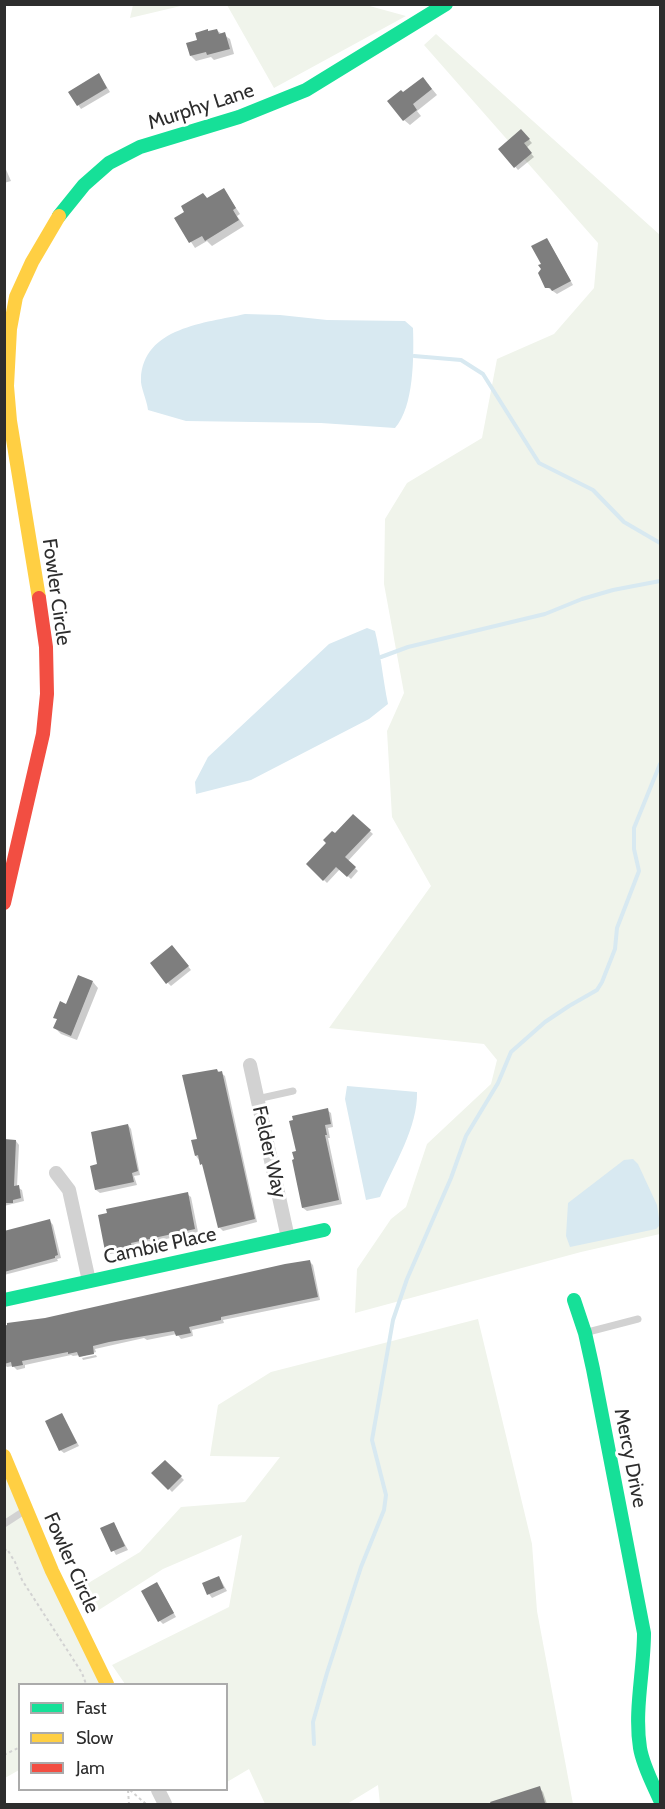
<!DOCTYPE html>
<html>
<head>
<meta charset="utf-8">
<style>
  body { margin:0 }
  #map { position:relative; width:665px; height:1809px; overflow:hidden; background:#fff; font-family:Cabin,sans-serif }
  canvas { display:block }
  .frame { position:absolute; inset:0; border:6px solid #2d2d2d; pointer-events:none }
  .legend { position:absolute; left:18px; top:1683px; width:210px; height:108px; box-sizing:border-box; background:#fff; border:2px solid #ababab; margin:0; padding:8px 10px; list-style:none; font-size:18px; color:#2d2d2d }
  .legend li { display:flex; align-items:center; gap:12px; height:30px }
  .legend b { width:30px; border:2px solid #ababab }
</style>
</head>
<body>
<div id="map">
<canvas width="665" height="1809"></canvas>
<div class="frame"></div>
<ul class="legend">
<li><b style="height:8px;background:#16e098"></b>Fast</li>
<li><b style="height:8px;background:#ffcf43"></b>Slow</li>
<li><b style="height:8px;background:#f24e42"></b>Jam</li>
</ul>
</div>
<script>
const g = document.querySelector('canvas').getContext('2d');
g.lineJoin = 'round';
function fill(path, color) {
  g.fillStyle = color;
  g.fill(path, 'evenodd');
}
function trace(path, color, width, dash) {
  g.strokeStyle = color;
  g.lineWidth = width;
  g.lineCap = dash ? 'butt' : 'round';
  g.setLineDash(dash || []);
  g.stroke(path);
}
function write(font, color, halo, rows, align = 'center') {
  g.font = font + ' Cabin,sans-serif';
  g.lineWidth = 6;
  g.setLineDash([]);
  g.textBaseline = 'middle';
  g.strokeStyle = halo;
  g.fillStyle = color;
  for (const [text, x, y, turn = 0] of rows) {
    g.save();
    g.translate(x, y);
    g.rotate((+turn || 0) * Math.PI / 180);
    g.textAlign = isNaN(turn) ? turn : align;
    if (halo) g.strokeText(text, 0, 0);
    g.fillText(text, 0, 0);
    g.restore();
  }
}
const green = new Path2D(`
  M133 5V4L185 5 130 18Z
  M227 5H366L406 16 274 88Z
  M436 34 660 235V1234L581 1252 355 1313 357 1269 391 1219 406 1207 427 1144 491 1084 497 1060 484 1044 329 1028 431 886 392 817 387 731 404 693 384 584 385 519 407 483 482 438 497 359 554 334 594 288 598 243 424 45Z
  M478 1319 532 1544 537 1611 573 1804H380L378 1785 347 1804H265L249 1769 227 1782 226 1684H125L112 1665 229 1607 242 1535 163 1569 91 1615 80 1588 140 1552 181 1507 245 1502 280 1457 210 1456 218 1405 271 1372Z
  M4 1473 104 1684H20L19 1770 5 1778Z`);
const water = new Path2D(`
  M245 314 280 315 327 320 405 321 413 328C414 356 414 407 395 428L321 423 186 421 148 410C147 400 140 386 141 379 143 327 206 323 245 314Z
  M367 628 375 631C381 655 383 680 388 704L369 719 251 780 196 794 195 782 208 757 329 644Z
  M347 1086 417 1092C418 1127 394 1165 380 1197L366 1200 345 1099Z
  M633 1159 638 1164 657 1205 660 1225 656 1229 570 1247 566 1236 568 1203 624 1160Z`);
const shadow = new Path2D(`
  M216 30 230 39 234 54 214 60 211 57 196 61 191 56 199 41Z
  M102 79 110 92 81 109 70 93Z
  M428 84 437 95 417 111 421 116 410 125 404 120 403 94Z
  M521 131 532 143 526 148 534 157 518 170 500 149Z
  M4 165 11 181 4 183Z
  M224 190 240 214 237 216 244 226 212 246 207 241 195 248 176 219Z
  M550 244 573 285 557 294 547 287Z
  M353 816 373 834 348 861 358 871 351 879 340 869 327 883 308 864Z
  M176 951 191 970 171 986 168 983Z
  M93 982 98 988 77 1040 61 1034 55 1028 58 1020 55 1017Z
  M217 1070 225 1076 257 1222 223 1231 219 1227 204 1167 196 1156Z
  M327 1110 331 1113 333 1127 328 1128 330 1138H328L342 1204 307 1211 303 1208 298 1152Z
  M128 1125 131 1129 140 1175 134 1176 137 1185 100 1193 96 1190 99 1165Z
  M4 1141H16L19 1145 17 1187 22 1190 24 1201 4 1206Z
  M187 1194 191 1197 198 1232 134 1246V1250L110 1254 107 1250Z
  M50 1221 53 1225 61 1258 57 1259 58 1261 4 1275V1233Z
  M310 1262 313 1265 320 1300 223 1320 224 1323 192 1330 193 1336 181 1339 177 1334 147 1340 144 1338 95 1349 96 1352 80 1357V1355L73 1356 71 1355 25 1365V1368L17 1370 13 1366 7 1367 4 1364 45 1319Z
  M96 1355 97 1357 83 1360 82 1358Z
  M62 1414 79 1446 64 1453 60 1450Z
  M165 1462 184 1480 172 1492 154 1473Z
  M114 1524 128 1550 116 1555 102 1529Z
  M219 1577 227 1591 212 1598 209 1594Z
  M160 1588 176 1617 163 1624 160 1621Z
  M539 1788 543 1792 547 1804H502L501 1801Z`);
const stream = new Path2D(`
  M414 356 461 360 483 374 539 463 593 490 624 522 660 543
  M381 657 408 647 545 614 582 599 613 590 660 581
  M314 1744 313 1722 327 1673 361 1567 384 1510 386 1495 372 1440 393 1320 407 1279 451 1178 466 1136 498 1083 511 1052 545 1022 569 1006 597 990 602 982 615 949 617 928 639 871 634 849V828L660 764`);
const building = new Path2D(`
  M208 29V31L217 29 219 34 225 32 230 49 207 55 206 52 190 56 186 43 197 40 195 33Z
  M99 73 107 88 77 106 68 92Z
  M423 77 432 89 413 104 417 110 403 121 387 101 401 90 403 92Z
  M521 129 530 139 524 143 532 153 514 168 498 149Z
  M224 188 236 208 233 210 239 220 205 241 202 236 189 243 174 218 184 212 181 206 203 193 207 198Z
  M547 238 571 281 552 291 550 288H545L538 273 541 269 538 265 541 264 531 246Z
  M353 814 371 830 345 857 356 867 347 877 336 867 323 881 306 864 326 843 323 840 332 831 335 833Z
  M172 945 189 966 166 984 150 963Z
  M78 975 93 981 71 1036 53 1028 57 1019 53 1018 60 1001 66 1004Z
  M217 1069 218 1072 222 1071 255 1219 218 1228 202 1164 200 1165 198 1155 195 1156 191 1140 197 1139 182 1075Z
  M328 1108 331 1124 325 1125 327 1135H325L339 1200 302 1208 292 1160 294 1159 292 1152 296 1151 289 1121 293 1120 292 1116Z
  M128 1124 138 1171 132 1173 134 1182 95 1190 90 1166 97 1164 91 1132Z
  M4 1139 16 1140 14 1186 19 1185 21 1198 13 1200V1203H4Z
  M188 1192 195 1229 131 1243 132 1247 105 1251 98 1215 107 1213 106 1209Z
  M50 1219 58 1255 55 1256V1258L4 1272V1231Z
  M310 1260 318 1297 221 1317V1320L189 1327 191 1333 176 1336 174 1331 109 1342 93 1346 94 1354 79 1357 77 1352 68 1354V1352L22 1361 23 1365 12 1367 11 1362 4 1364V1326L7 1325V1323L45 1318 285 1264Z
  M62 1413 77 1443 59 1451 45 1421Z
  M165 1460 182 1476 168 1490 151 1473Z
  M114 1522 125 1546 111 1552 100 1528Z
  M219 1576 224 1588 207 1595 202 1583Z
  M157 1582 174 1613 158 1622 141 1591Z
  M540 1786 545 1803 538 1804H491L490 1802Z`);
const path = new Path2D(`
  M4 1551 7 1549 15 1562 22 1580 82 1673 86 1684
  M4 1755 20 1747
  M128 1790 129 1804
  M130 1790 146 1804`);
const lane = new Path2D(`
  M257 1099 293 1091
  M588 1332 638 1319
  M4 1524 24 1511`);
const street = new Path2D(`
  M250 1065 288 1238
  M56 1173 69 1190 89 1281
  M158 1790 165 1804`);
const fast = new Path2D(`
  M59 216 84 185 109 163 140 147 239 117 306 90 446 4
  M4 1300 324 1230
  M574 1300 585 1333 593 1369 644 1633C644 1671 634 1710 640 1748 643 1766 653 1784 660 1800`);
const slow = new Path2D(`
  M39 598 10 421 7 386 10 329 16 297 32 262 59 216
  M4 1456 52 1571 107 1684`);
const jam = new Path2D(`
  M4 903 43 734 47 694 46 647 39 598`);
const streetNames = [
  ["Murphy Lane",201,107,-18],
  ["Fowler Circle",56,592,82],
  ["Felder Way",269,1152,77],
  ["Cambie Place",160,1246,-12],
  ["Mercy Drive",630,1458,79],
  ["Fowler Circle",71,1563,66]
];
fill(green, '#f0f4eb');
fill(water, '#d8e9f1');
fill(shadow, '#0003');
trace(stream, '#d8e9f1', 4);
fill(building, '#7e7e7e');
trace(path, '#d2d2d2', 2, [3, 3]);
trace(lane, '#d2d2d2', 7);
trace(street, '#d2d2d2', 14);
trace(fast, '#16e098', 14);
trace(slow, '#ffcf43', 14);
trace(jam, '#f24e42', 14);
write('20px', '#2d2d2d', '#fff', streetNames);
</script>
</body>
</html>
